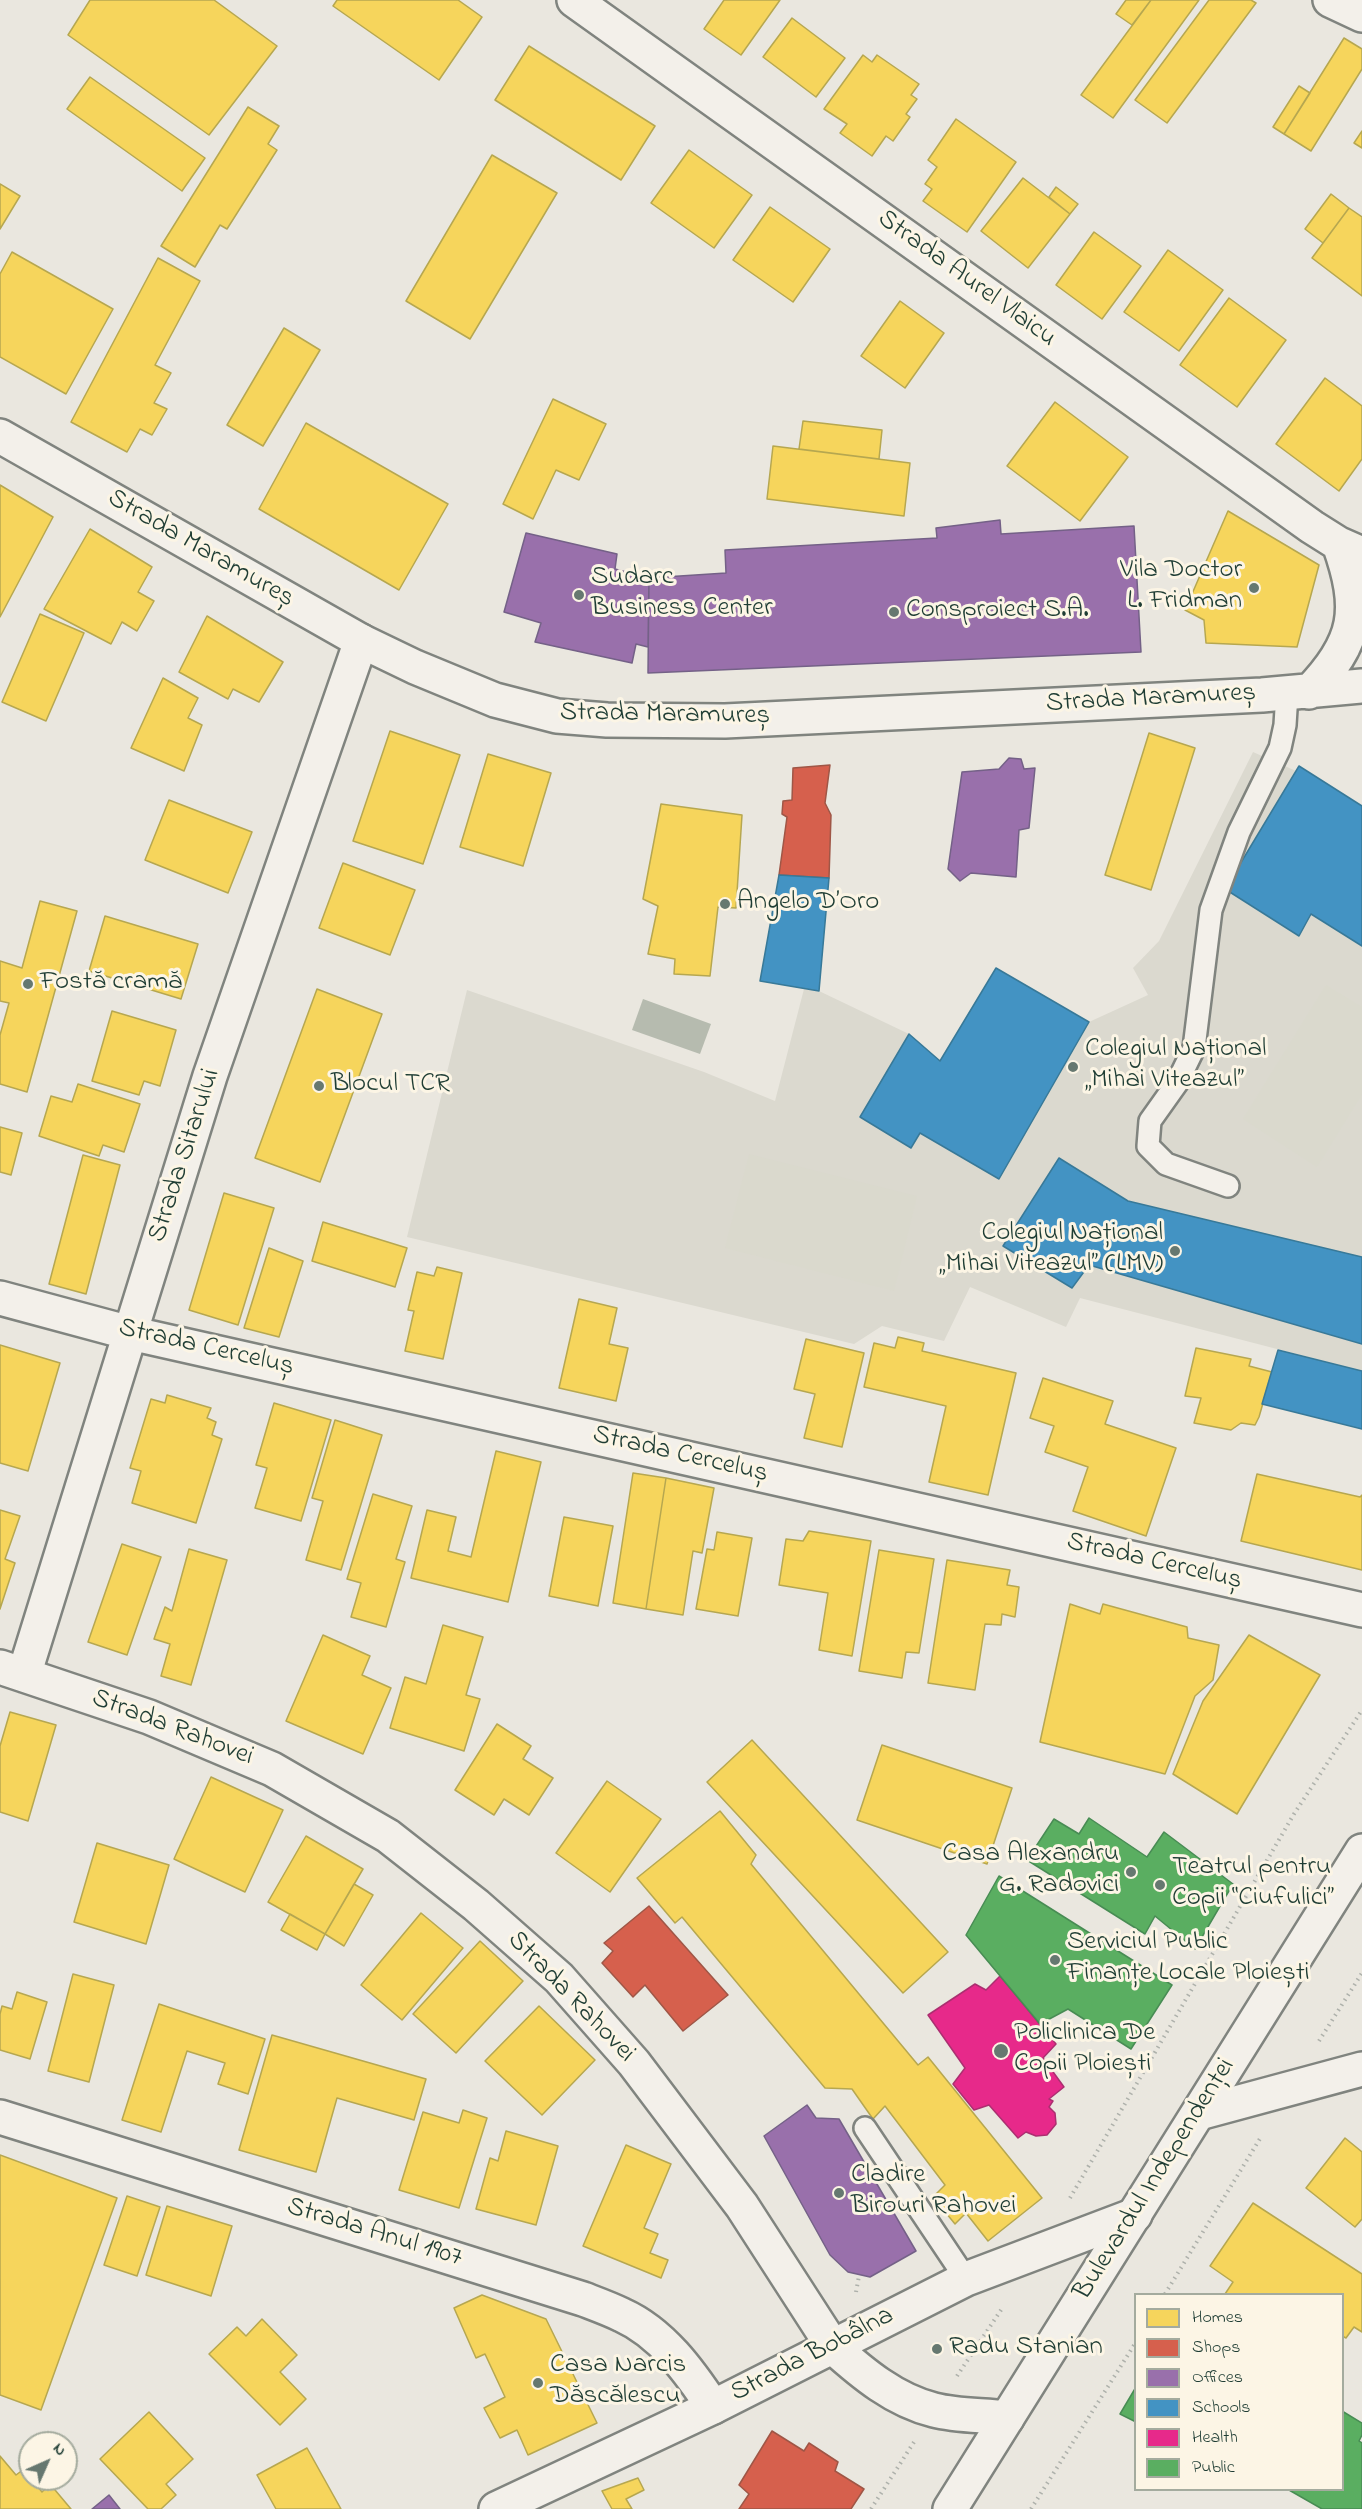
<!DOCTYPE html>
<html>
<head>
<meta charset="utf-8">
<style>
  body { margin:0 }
  #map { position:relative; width:1362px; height:2509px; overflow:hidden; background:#eae7df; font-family:"Indie Flower",sans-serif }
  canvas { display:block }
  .legend { position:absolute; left:1134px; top:2293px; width:210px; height:198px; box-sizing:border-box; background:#fcf5e5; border:2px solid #a4ab9e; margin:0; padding:8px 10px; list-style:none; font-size:18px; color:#1f3d34 }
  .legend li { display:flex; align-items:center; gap:12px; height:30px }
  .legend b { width:30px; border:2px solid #a4ab9e }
  .north { position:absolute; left:18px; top:2431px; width:60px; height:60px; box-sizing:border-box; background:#fcf5e5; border:2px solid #a4ab9e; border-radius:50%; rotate:45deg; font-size:16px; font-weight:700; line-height:24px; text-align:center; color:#1f3d34 }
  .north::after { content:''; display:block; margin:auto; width:21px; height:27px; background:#667870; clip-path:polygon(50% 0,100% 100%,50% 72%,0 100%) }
</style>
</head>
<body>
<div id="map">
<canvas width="1362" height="2509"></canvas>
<ul class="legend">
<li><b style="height:16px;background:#f6d55c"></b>Homes</li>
<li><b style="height:16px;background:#d6604d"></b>Shops</li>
<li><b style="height:16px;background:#9970ab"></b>Offices</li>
<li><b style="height:16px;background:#4393c3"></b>Schools</li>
<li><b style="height:16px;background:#e7298a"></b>Health</li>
<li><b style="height:16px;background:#5aae61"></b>Public</li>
</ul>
<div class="north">N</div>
</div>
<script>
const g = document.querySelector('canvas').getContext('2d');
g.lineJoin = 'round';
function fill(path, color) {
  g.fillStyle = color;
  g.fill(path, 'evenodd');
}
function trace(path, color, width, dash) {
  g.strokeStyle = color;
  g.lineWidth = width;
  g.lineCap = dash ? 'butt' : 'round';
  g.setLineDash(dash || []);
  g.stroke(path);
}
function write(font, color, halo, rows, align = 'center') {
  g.font = font + ' "Indie Flower",sans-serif';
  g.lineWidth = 6;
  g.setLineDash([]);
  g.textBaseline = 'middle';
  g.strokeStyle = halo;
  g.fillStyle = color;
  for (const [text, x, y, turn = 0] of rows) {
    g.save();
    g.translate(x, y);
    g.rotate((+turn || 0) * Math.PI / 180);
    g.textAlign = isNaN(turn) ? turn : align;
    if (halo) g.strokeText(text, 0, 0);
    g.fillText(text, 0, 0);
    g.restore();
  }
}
const built = new Path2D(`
  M1253 752 1296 771 1299 766 1362 806V1371L1080 1298 1066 1327 970 1287 944 1341 882 1326 854 1344 407 1237 467 990 704 1072 775 1101 804 989 819 991 909 1034 939 1061 996 968 1089 1022 1148 995 1133 968 1159 941Z`);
const green = new Path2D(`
  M1326 985 1362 1007V1094L1317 1167 1243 1119Z
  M749 1154 917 1196 894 1291 725 1248Z`);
const water = new Path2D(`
  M643 999 711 1024 700 1054 632 1030Z`);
const homes = new Path2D(`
  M90 0H214L277 46 209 135 68 35Z
  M337 0H458L482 17 439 80 333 6Z
  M724 0H780L741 55 704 29Z
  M1126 0H1151L1132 25 1116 14Z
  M1151 0H1199L1113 118 1081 95Z
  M1209 0H1251L1256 3 1167 123 1135 100Z
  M792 18 845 58 816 97 763 57Z
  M1344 38 1362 49V69L1311 151 1284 134Z
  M529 46 655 126 621 180 495 100Z
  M863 55 872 62 877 55 919 84 911 95 917 99 906 114 910 117 893 141 886 136 872 156 840 133 847 124 824 109Z
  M90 77 205 158 182 191 67 109Z
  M1299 86 1310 93 1284 134 1273 127Z
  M248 107 279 126 268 144 277 150 227 229 220 225 195 267 161 246Z
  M956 119 1016 162 967 232 923 201 932 189 925 184 937 167 928 160Z
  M1362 131V148L1354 143Z
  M689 150 752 195 714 248 651 203Z
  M492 155 557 193 470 339 406 301Z
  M1023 178 1070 214 1028 268 981 231Z
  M0 184 20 196 0 229Z
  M1056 187 1078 204 1070 214 1049 197Z
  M1331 194 1349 208 1323 243 1305 229Z
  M770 207 830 249 793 302 733 260Z
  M1349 208 1362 217V296L1312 258Z
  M1094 232 1141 266 1102 319 1056 285Z
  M1168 250 1223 290 1179 351 1124 312Z
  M12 252 113 309 66 394 0 357V274Z
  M158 258 200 281 155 365 171 373 154 403 167 409 152 435 140 429 127 452 71 422Z
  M1229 298 1286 340 1237 407 1180 365Z
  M900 301 944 333 905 388 861 356Z
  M284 328 320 350 263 446 227 425Z
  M1325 378 1362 406V459L1339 491 1276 444Z
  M553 399 606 424 579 480 556 470 533 519 503 504Z
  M1055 402 1128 457 1080 521 1007 466Z
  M803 421 882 430 879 459 799 449Z
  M306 423 448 504 399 590 259 509Z
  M773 446 910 463 904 516 767 499Z
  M0 485 53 517 0 617Z
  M1228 511 1319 565 1297 647 1206 643 1204 620 1185 610Z
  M90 529 152 567 138 592 154 601 137 631 122 622 111 644 44 609Z
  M40 614 84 633 46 721 2 702Z
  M207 616 283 662 259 702 233 689 228 699 179 672Z
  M163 678 198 698 188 718 202 725 184 771 131 748Z
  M390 731 460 755 423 864 353 841Z
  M1149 733 1195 748 1151 890 1105 875Z
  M488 754 551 773 523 866 460 847Z
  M169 800 252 832 228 893 145 860Z
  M661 804 742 815 736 908 718 907 710 976 674 974 675 959 648 954 658 906 643 899Z
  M343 863 415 890 390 955 319 928Z
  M40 901 77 911 27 1092 0 1084V1035L9 1003 0 1001V961L22 968Z
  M105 916 198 944 181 999 89 971Z
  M317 989 382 1014 320 1182 255 1158Z
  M112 1011 176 1030 160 1086 144 1081 139 1095 92 1081Z
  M78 1084 140 1104 124 1152 103 1145 99 1156 39 1136 51 1096 72 1102Z
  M0 1127 22 1133 11 1175 0 1172Z
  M83 1155 120 1165 86 1294 49 1284Z
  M224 1193 274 1208 238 1325 189 1310Z
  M323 1222 407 1248 395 1287 312 1261Z
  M269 1248 303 1261 279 1337 244 1328Z
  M437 1267 462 1273 443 1359 405 1351 414 1311 408 1310 417 1272 434 1276Z
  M579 1299 617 1308 609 1344 628 1348 616 1401 559 1388Z
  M898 1337 924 1343 922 1351 1016 1373 988 1495 929 1482 946 1406 864 1387 874 1343 895 1348Z
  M806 1339 864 1353 842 1447 804 1438 815 1394 794 1389Z
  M0 1345 60 1363 28 1471 0 1463Z
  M1196 1348 1251 1359 1249 1366 1272 1372 1259 1417 1255 1425 1241 1423 1231 1430 1194 1423 1201 1398 1185 1396Z
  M1043 1378 1113 1401 1105 1424 1176 1448 1146 1536 1073 1511 1088 1467 1045 1452 1054 1426 1030 1418Z
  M167 1395 211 1408 207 1418 216 1422 212 1435 222 1439 196 1523 132 1503 141 1471 130 1468 151 1399 165 1403Z
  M274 1403 331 1420 301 1521 255 1508 267 1468 256 1465Z
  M335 1420 382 1435 341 1570 306 1560 323 1501 312 1498Z
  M496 1451 541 1462 508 1602 411 1578 427 1510 456 1517 448 1551 471 1557Z
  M633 1473 666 1478 646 1609 613 1603Z
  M1257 1474 1360 1497 1362 1495V1570L1241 1541Z
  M666 1478 714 1488 702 1553 693 1551 683 1615 646 1609Z
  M373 1494 412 1506 396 1559 405 1562 386 1627 351 1617 361 1583 347 1579Z
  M0 1510 20 1516 5 1559 15 1563 0 1609Z
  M564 1517 613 1526 598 1606 549 1596Z
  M809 1531 871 1541 852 1656 819 1650 828 1593 779 1585 786 1539 803 1541Z
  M717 1532 752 1538 738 1616 696 1609 707 1549 714 1550Z
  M122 1544 161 1557 127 1655 88 1642Z
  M189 1549 227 1560 191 1685 161 1676 170 1644 154 1639 165 1607 172 1611Z
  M879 1550 934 1559 919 1653 906 1652 902 1678 859 1671Z
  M947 1560 1010 1570 1007 1585 1019 1587 1015 1617 1002 1614 1001 1625 985 1624 975 1690 928 1683Z
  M1070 1604 1100 1614 1103 1604 1187 1627 1188 1638 1219 1645 1213 1680 1195 1696 1165 1774 1040 1742Z
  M443 1625 483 1637 466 1695 480 1699 464 1751 390 1728 405 1677 426 1684Z
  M323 1635 370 1656 362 1675 391 1688 363 1754 286 1721Z
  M1249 1635 1320 1675 1237 1814 1173 1774 1203 1701Z
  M10 1712 56 1725 28 1821 0 1812V1746Z
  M497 1724 531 1746 523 1759 553 1778 529 1815 504 1799 494 1815 455 1790Z
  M752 1740 948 1952 903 1993 707 1782Z
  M882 1745 1012 1788 987 1864 857 1820Z
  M211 1777 283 1810 245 1892 174 1859Z
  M607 1781 661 1819 610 1892 556 1853Z
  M720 1811 756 1855 751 1864 918 2065 928 2057 1042 2198 988 2241 966 2213 955 2224 933 2197 945 2185 885 2106 873 2119 852 2089 825 2088 682 1917 675 1923 637 1878Z
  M306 1836 363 1869 325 1934 268 1902Z
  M97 1843 169 1865 146 1944 74 1922Z
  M354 1884 373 1895 344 1946 325 1934Z
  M421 1913 463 1948 402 2020 361 1985Z
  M290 1914 325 1934 317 1950 281 1930Z
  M480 1941 523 1981 456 2053 413 2014Z
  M73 1974 114 1985 89 2082 48 2071Z
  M17 1992 47 2002 30 2059 0 2050V2014L2 2006 12 2009Z
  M159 2004 265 2039 248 2094 218 2084 225 2063 187 2051 161 2132 122 2120Z
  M539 2006 595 2060 542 2115 485 2061Z
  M272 2035 426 2079 414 2120 337 2098 316 2172 239 2150Z
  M463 2110 487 2118 459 2208 399 2190 423 2112 459 2123Z
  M506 2131 558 2146 536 2225 476 2209 490 2158 498 2161Z
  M1345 2138 1362 2152V2219L1355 2227 1306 2188Z
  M626 2145 671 2164 644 2228 658 2234 650 2253 668 2260 661 2278 583 2246Z
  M0 2155 117 2198 41 2410 0 2395Z
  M127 2196 160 2207 137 2276 104 2265Z
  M1253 2203 1362 2274V2332L1354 2327 1346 2338 1342 2336V2294H1225L1233 2282 1210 2266Z
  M167 2206 232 2226 211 2296 146 2275Z
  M482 2295 546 2319 597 2423 528 2455 517 2430 500 2438 484 2408 505 2397 485 2354 476 2358 454 2308Z
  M262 2319 297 2355 280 2372 306 2399 280 2425 209 2354 237 2327 246 2336Z
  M149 2412 193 2459 166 2484 176 2495 161 2509H148L100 2459Z
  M307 2448 341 2509H276L257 2475Z
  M0 2456 16 2475 24 2469 42 2492 50 2484 71 2509H0Z
  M638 2478 644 2490 626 2499 632 2509H612L602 2491Z`);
const shops = new Path2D(`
  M830 765 825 803 831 815 829 878 779 875 787 817 782 814 783 801 792 800 793 768Z
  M649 1906 728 1995 683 2031 645 1985 633 1997 602 1963 613 1951 604 1943Z
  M772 2431 804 2451 809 2443 838 2462 835 2471 864 2489 851 2509H739L749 2494 739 2485Z`);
const offices = new Path2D(`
  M1000 520 1001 534 1134 526 1141 652 648 673 649 578 726 573 725 550 937 538 936 528Z
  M526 533 617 554 615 569 649 578 648 647 636 644 632 663 535 642 541 623 504 612Z
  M1009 758 1021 759 1024 769 1035 768 1029 828 1019 830 1016 877 971 873 960 881 948 869 962 772 999 769Z
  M807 2105 816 2118 839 2119 916 2251 870 2277 848 2272 830 2255 764 2136Z
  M109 2495 120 2509H92Z`);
const schools = new Path2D(`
  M1299 766 1362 806V946L1311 914 1299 936 1225 889Z
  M779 875 829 878 819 991 760 981Z
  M996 968 1089 1022 999 1179 920 1133 911 1148 860 1117 909 1034 940 1061Z
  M1059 1158 1128 1201 1362 1257V1344L1089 1265 1072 1288 1003 1246Z
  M1278 1350 1362 1371V1429L1262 1404Z`);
const health = new Path2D(`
  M1000 1976 1056 2044 1043 2058 1064 2087 1049 2099 1053 2101 1049 2107 1055 2113 1056 2124 1047 2135 1036 2136 1026 2132 1018 2138 989 2105 974 2110 953 2084 965 2068 928 2015 975 1984 986 1990Z`);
const public = new Path2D(`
  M1089 1818 1147 1857 1164 1832 1233 1884 1195 1949 1155 1916 1145 1934 1027 1860 1054 1819 1079 1834Z
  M999 1876 1172 1985 1131 2049 1068 2009 1040 2024 966 1935Z
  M1136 2387V2422L1120 2414Z
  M1342 2411 1362 2423V2435L1359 2441 1362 2443V2509H1322L1289 2490H1342Z`);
const path = new Path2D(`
  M1319 2041 1362 1973
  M1070 2198 1294 1814 1362 1710
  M856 2292 859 2276
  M1165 2294 1261 2137
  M957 2376 1003 2307
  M871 2509 914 2442
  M1031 2509 1136 2342`);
const service = new Path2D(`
  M1228 1186 1166 1164 1148 1146 1150 1121 1177 1083 1194 1048 1211 910 1239 832 1280 748 1285 725 1287 693
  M865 2128 966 2279`);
const minor = new Path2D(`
  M1330 0 1362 15
  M0 1298 130 1333 1362 1610
  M0 1667 149 1717 272 1769 388 1836 476 1905 559 1978 634 2063 742 2206 833 2347
  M24 1675 210 1076 361 641
  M1199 2113 1362 2069
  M0 2117 583 2299C596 2304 610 2309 622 2315 662 2333 690 2372 713 2407`);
const tertiary = new Path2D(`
  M574 0 1312 527 1339 544 1362 554
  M0 436 361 641 415 667 495 700 557 716 607 720 725 721 1262 695 1362 686
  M1309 692C1358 642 1362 609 1339 544`);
const secondary = new Path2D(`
  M833 2347C862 2373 894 2400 934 2410 957 2416 983 2415 1007 2418
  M496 2509 713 2407 966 2279 1135 2215`);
const primary = new Path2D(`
  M950 2509 1362 1851`);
const markers = [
  [1254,588,6,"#667870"],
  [579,595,6,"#667870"],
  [894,612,6,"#667870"],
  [725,904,6,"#667870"],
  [28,984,6,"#667870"],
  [1073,1067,6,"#667870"],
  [319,1086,6,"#667870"],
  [1175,1251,6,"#667870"],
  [1131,1872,6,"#667870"],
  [1160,1885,6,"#667870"],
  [1055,1960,6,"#667870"],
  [1001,2051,8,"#667870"],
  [839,2193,6,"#667870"],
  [937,2349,6,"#667870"],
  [538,2383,6,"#667870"]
];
const streetNames = [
  ["Strada Aurel Vlaicu",966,280,36],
  ["Strada Maramureș",200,550,30],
  ["Strada Maramureș",1151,700,-3],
  ["Strada Maramureș",665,716,1],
  ["Strada Sitarului",186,1156,-72],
  ["Strada Cerceluș",206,1349,13],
  ["Strada Cerceluș",680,1456,13],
  ["Strada Cerceluș",1154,1563,13],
  ["Strada Rahovei",172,1729,21],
  ["Strada Rahovei",570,1998,46],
  ["Bulevardul Independenței",1156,2180,-58],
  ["Strada Anul 1907",374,2234,17],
  ["Strada Bobâlna",813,2356,-27]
];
const poiNames = [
  ["Vila Doctor",1242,572,"right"],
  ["L. Fridman",1242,603,"right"],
  ["Sudarc",591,579],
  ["Business Center",591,610],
  ["Consproiect S.A.",906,612],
  ["Angelo D’Oro",737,904],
  ["Fostă cramă",40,984],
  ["Colegiul Național",1085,1051],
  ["„Mihai Viteazul”",1085,1082],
  ["Blocul TCR",331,1086],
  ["Colegiul Național",1163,1235,"right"],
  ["„Mihai Viteazul” (LMV)",1163,1266,"right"],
  ["Casa Alexandru",1119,1856,"right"],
  ["G. Radovici",1119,1887,"right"],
  ["Teatrul pentru",1172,1869],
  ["Copii “Ciufulici”",1172,1900],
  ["Serviciul Public",1067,1944],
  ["Finanțe Locale Ploiești",1067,1975],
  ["Policlinica De",1014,2035],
  ["Copii Ploiești",1014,2066],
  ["Cladire",851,2177],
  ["Birouri Rahovei",851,2208],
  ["Radu Stanian",949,2349],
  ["Casa Narcis",550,2367],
  ["Dăscălescu",550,2398]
];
fill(built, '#dbd9cf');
fill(green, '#dad9cd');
fill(water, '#b6bbaf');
fill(homes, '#f6d55c');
trace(homes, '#b6a750', 1.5);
fill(shops, '#d6604d');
trace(shops, '#9f5646', 1.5);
fill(offices, '#9970ab');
trace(offices, '#746187', 1.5);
fill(schools, '#4393c3');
trace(schools, '#387998', 1.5);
fill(health, '#e7298a');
trace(health, '#ab2f70', 1.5);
fill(public, '#5aae61');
trace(public, '#488c54', 1.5);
trace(service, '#80847f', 26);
trace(minor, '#80847f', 38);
trace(tertiary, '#80847f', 38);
trace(secondary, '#80847f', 38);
trace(primary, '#80847f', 38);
trace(path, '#aeb1ab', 4, [1.5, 4.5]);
trace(service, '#f3f0ea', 21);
trace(minor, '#f3f0ea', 33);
trace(tertiary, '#f3f0ea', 33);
trace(secondary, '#f3f0ea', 33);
trace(primary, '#f3f0ea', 33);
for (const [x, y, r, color] of markers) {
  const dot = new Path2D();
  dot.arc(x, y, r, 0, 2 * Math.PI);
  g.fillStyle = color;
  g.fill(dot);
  trace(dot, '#fcf5e5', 2);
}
write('27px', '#1f3d34', '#fcf5e5', streetNames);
write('27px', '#1f3d34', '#fcf5e5', poiNames, 'left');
</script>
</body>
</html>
